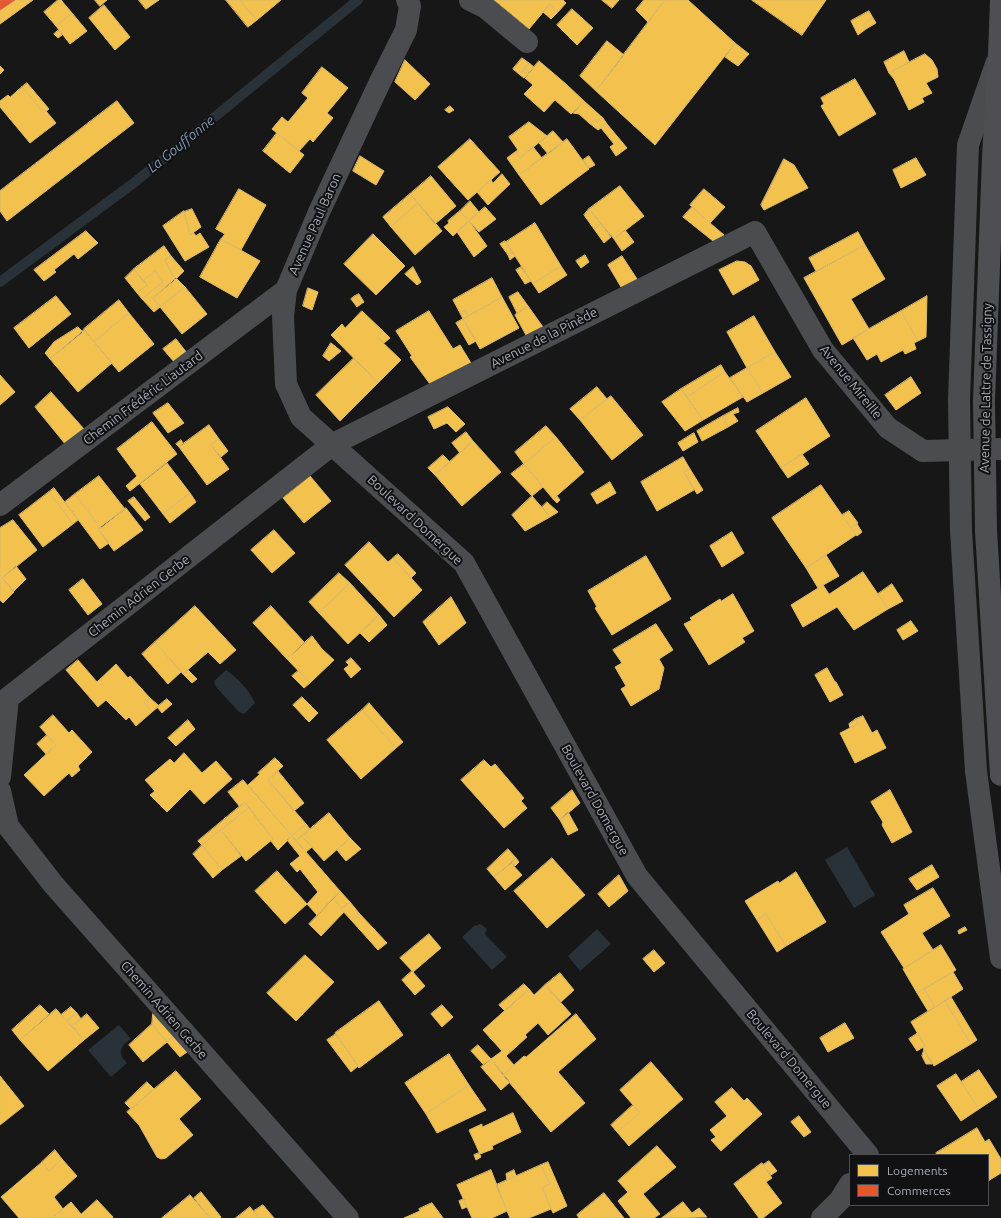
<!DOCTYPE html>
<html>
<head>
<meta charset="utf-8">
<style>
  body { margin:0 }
  #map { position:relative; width:1001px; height:1218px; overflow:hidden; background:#171717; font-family:Ubuntu,sans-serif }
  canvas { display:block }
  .legend { position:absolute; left:849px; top:1154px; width:140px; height:52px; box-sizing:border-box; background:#111113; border:1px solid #4d4f55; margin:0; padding:5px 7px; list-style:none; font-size:12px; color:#a8adb8 }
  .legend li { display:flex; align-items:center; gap:8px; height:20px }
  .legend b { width:20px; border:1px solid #4d4f55 }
</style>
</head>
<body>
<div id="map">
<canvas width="1001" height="1218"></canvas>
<ul class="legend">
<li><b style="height:11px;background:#f2c14e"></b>Logements</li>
<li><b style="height:11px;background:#e4572e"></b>Commerces</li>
</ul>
</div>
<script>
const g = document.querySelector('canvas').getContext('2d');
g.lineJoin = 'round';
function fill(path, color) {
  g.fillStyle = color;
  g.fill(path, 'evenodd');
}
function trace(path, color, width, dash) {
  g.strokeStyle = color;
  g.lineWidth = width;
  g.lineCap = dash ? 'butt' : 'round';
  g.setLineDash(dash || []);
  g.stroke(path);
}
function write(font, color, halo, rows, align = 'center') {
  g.font = font + ' Ubuntu,sans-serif';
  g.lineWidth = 4;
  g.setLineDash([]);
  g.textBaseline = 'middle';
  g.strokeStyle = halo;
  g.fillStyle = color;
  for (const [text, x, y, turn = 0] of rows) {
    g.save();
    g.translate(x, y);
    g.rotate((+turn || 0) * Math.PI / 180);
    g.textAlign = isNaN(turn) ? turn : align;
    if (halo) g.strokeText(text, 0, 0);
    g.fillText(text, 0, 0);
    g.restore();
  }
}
const water = new Path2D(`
  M226 670C238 678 249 690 255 703L244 714 239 712 216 687 214 681Z
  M847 847 875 895 854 908 825 860Z
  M479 924 482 925 487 929 485 934 507 957 492 970 462 937 475 925 477 926Z
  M597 929 611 944 580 971 568 956Z
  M119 1025 131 1039C120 1046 117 1053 127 1063L111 1077 88 1050Z`);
const homes = new Path2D(`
  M15 0H33L0 24V10Z
  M58 0H61L72 13 56 26 44 12Z
  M95 0H107L100 6Z
  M139 0H159L146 9Z
  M226 0H240L257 20 248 27Z
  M240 0H281L257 20Z
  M494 0H563L566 3 558 12 550 4 529 29Z
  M602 0H619L612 8Z
  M644 0H665L648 22 636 10Z
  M665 0H688L735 43 655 145 596 91Z
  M752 0H826L802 35Z
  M550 4 558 12 551 19 543 12Z
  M104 5 130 37 115 50 89 18Z
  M572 9 593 28 577 45 557 25Z
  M869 11 873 18 863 25 866 29 858 35 851 21Z
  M72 13 87 31 70 44 56 26Z
  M873 18 876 23 866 29 863 25Z
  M59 30 62 35 58 38 54 34Z
  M607 41 624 55 596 91 580 76Z
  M735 43 749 54 738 66 725 57Z
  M904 51 909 62 889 73 884 62Z
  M925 54 932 60 937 69 938 77 926 83 932 93 922 98 924 102 909 110 894 79 889 73Z
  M522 58 529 63 520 75 513 69Z
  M405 60 430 84 415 100 395 82Z
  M539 61 566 84 584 101 571 114 555 100 544 112 524 94 533 85 525 78Z
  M529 63 534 67 529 72 525 68Z
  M0 66 4 70 0 74Z
  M322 67 348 88 327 113 333 118 313 142 310 139 299 151 272 129 282 117 288 122 308 98 302 93Z
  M525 68 529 72 528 74 523 71Z
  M523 71 528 74 524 78 520 75Z
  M855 79 876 114 839 136 821 106 824 104 821 98Z
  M27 83 49 109 44 113 22 87Z
  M22 87 44 113 46 111 56 123 30 143 0 107V101L8 95 10 97Z
  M117 101 134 123 7 221 0 211V191Z
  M584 101 603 118 589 123 579 114 573 113Z
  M450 106 454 110 449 113 445 110Z
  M603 118 607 124 598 130 589 123Z
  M529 122 547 136 520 158 515 152 518 150 509 137Z
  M607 124 627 148 616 156 610 147 614 144 601 128Z
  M553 131 563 142 548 154 539 143Z
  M277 133 304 155 290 173 263 151Z
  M470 139 500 172 468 200 438 167Z
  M567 139 589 169 541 205 519 175Z
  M533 147 542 158 519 175 507 158 515 152 520 158Z
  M360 156 384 171 376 185 353 171Z
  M589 156 595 165 589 168 583 160Z
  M916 158 926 175 901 188 893 170Z
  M784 159 794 165 808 188 764 210 761 205Z
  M502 174 510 184 488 205 477 192 491 180 493 183Z
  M431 176 456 206 435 224 410 194Z
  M620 186 644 216 614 239 589 209Z
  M239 189 266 205 241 250 221 239 225 234 216 229Z
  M704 189 725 207 710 223 690 205Z
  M410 194 418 203 391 227 383 217Z
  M470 201 479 212 469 221 460 211Z
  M418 203 442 231 415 255 391 227Z
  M485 207 496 219 479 232 469 221Z
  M692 207 710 223 724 235 713 241 683 217Z
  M192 209 201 227 190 235 184 212Z
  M589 209 601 224 594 229 584 215Z
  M184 211 190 235 193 232 196 236 200 233 209 247 185 261 163 226Z
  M460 211 469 221 453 236 444 227 449 223 448 221Z
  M469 221 487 246 474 257 457 232Z
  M535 223 561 266 533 284 506 242Z
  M601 224 611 237 604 243 594 229Z
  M625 230 634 242 622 251 614 239Z
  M86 231 98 243 78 259 74 254 54 270 56 272 44 281 34 270Z
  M858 232 865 245 816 271 809 258Z
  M373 234 405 266 376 295 344 264Z
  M221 239 260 261 237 298 200 277Z
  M505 241 512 252 508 255 500 244Z
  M865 245 885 279 851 299 869 329 842 345 804 278Z
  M164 246 171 256 165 260 175 280 153 298 160 307 154 312 142 299 163 282 155 271 143 281 134 269Z
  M512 252 515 256 510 260 508 255Z
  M585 255 589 262 581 268 576 261Z
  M171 256 184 271 175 280 165 260Z
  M622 256 637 279 621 287 608 265Z
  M737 261 745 262 751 266 759 280 733 295 719 270Z
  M561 266 567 275 539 293 533 284Z
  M413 267 421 282 417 285 405 274Z
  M521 267 531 281 525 284 516 270Z
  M134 269 147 285 137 293 125 278Z
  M155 271 163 282 142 299 137 293 147 285 143 281Z
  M176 278 185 287 160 307 153 298Z
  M492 278 502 297 468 316 465 310 460 313 453 300Z
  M185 287 207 314 182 334 160 307Z
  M308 288 318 292 312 310 303 306Z
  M518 292 528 306 517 313 509 297Z
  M359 294 364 302 361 304 355 296Z
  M56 296 71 314 29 348 14 328Z
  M355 296 361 304 357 307 351 299Z
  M927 296 926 337 918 341 901 311Z
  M502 297 519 328 480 349 463 319Z
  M119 300 129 313 94 342 84 329Z
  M528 306 543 327 526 335 515 315Z
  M465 310 468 316 463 319 460 313Z
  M362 311 383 331 377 337 401 360 378 383 331 335 342 324 345 328Z
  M429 311 453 349 460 345 471 363 430 384 410 357 412 356 396 331Z
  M901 311 918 341 914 343 916 349 905 354 903 350 881 362 877 354 867 360 853 338Z
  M129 313 154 344 119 372 94 342Z
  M754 316 775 352 747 368 727 332Z
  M463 319 476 341 469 345 456 323Z
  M78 327 83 332 50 359 45 353 54 342Z
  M84 330 112 363 78 392 50 359Z
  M383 331 390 338 384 343 377 337Z
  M176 339 187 353 175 363 163 349Z
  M331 343 341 351 329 361 323 356Z
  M775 352 791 377 763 393 747 368Z
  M354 358 378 383 340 421 316 395Z
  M721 365 725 372 687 397 681 389Z
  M747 368 763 393 747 402 730 378Z
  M725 372 743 397 703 420 687 397Z
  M0 375 15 392 0 405Z
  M911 377 921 393 896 410 885 395Z
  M597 387 607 399 580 420 570 409Z
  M681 389 703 420 685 431 662 402Z
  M51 392 84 429 66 445 35 407Z
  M611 396 643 435 612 460 580 420Z
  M806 398 830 436 781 468 756 431Z
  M168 403 184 423 168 433 153 413Z
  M448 407 465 424 456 432 447 423 434 429 428 417Z
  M738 408 739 412 733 414 738 421 728 427 723 416Z
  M723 416 728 427 702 441 697 431Z
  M152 422 177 454 130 491 126 486 137 476 117 449Z
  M209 425 219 439 211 445 229 469 207 485 179 447Z
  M546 426 556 437 524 464 515 452Z
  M466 432 473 441 460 453 452 443Z
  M694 433 698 442 683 451 678 443Z
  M556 437 584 472 553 499 524 464Z
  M219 439 228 451 221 457 211 445Z
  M181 440 183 443 179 447 176 444Z
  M473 441 501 472 462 506 435 475Z
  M802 454 809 464 788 478 781 468Z
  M443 455 450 462 435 475 428 468Z
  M683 457 690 469 684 472 694 490 657 511 641 482Z
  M167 463 190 493 163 514 140 484Z
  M524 464 543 487 532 496 511 474Z
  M690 469 703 490 697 494 684 472Z
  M99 476 125 509 101 528 75 494Z
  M310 476 331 501 304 523 283 498Z
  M610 482 616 493 597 504 591 494Z
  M821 485 856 535 806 568 772 518Z
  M54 488 78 520 73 524 49 492Z
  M49 492 73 524 43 547 19 515Z
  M190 493 196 502 170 523 163 514Z
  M75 494 101 528 98 529 109 543 100 549 65 502Z
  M532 496 550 517 525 531 512 515Z
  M557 496 560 500 557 503 553 499Z
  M134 497 150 517 145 521 128 501Z
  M547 502 558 512 550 517 542 507Z
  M126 508 143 530 114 551 98 529Z
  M849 511 858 523 851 528 842 515Z
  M13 520 37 550 2 578 14 592 3 603 0 600V528Z
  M857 524 862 532 857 536 851 528Z
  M274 530 295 553 272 573 251 550Z
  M732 532 744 553 722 567 710 546Z
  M369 542 388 562 393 558 422 590 394 617 345 565Z
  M398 554 416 573 411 578 393 558Z
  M826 555 839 576 818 588 806 568Z
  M646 556 671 599 612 635 595 608 597 607 588 591Z
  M16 566 26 579 14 591 2 578Z
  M863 572 888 609 854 630 837 607 803 627 791 605 823 585 829 594Z
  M339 573 350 583 319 613 309 602Z
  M83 579 102 604 88 615 69 590Z
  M350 583 379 615 348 644 319 613Z
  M892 584 903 601 888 609 878 594Z
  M733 594 754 631 742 638 745 642 709 665 684 624 692 620 690 618 720 599 721 601Z
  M451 597 466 623 439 645 423 622Z
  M195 606 236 650 220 664 208 652 183 674 155 642Z
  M271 606 304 642 287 659 253 623Z
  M379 615 387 625 369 642 360 633Z
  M911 621 918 631 903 640 897 630Z
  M656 624 673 650 659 659 664 668 659 689 631 706 621 689 626 686 615 667 622 663 613 650Z
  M312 636 322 649 334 660 310 683 287 659Z
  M155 642 181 672 168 684 142 654Z
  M351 658 361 669 351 678 344 669 349 665 346 662Z
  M78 660 97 682 116 664 128 678 130 676 150 698 144 703 152 712 136 726 129 717 126 720 106 700 98 707 66 670Z
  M827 668 835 682H836L843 695 830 702 815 675Z
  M188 670 197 679 192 683 183 674Z
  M298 671 310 683 304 688 292 676Z
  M302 697 318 713 309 722 293 705Z
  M150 698 159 706 152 712 144 703Z
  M167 699 172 704 162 713 157 707Z
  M369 703 403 742 396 748 362 710Z
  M362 710 396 748 361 779 327 740Z
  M53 715 69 733 72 730 92 752 78 766 80 770 72 777 69 773 44 796 24 775 56 745 40 727Z
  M863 716 872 733 877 730 886 748 855 763 840 733 858 724 856 719Z
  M856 719 858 724 850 728 849 724Z
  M188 720 195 729 176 746 168 738Z
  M47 735 56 745 46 754 37 744Z
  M184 753 202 773 216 761 232 779 204 804 190 789 167 812 150 795 155 791 145 780 170 759 174 763Z
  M275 758 283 766 268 780 306 824 292 836 248 785 260 774 258 773Z
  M484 760 491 767 495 764 524 798 521 801 527 808 504 828 461 780Z
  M278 771 304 803 294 811 268 780Z
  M243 780 292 836 278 850 271 841 273 839 245 802 240 807 228 792Z
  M572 790 580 803 560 820 551 808Z
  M890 790 912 832 892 843 882 825 883 822 871 802Z
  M245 802 249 808 202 845 198 841Z
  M249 808 273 839 246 861 221 830Z
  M568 812 578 830 568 835 560 820Z
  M329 813 350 838 324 861 302 836Z
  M306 824 310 829 296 841 292 836Z
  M221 830 241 856 222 870 202 845Z
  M292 836 340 891 317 915 307 904 318 892 300 869 297 872 290 864 300 856 287 840Z
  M302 836 312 847 306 852 296 841Z
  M350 838 361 849 346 861 337 850Z
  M202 845 222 870 213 878 193 854Z
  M508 849 516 858 494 877 487 869Z
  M516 858 519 862 515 866 511 863Z
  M552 858 585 895 547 928 514 891Z
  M511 863 522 875 505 890 494 877Z
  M932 865 939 877 917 890 909 879Z
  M277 871 307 904 285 924 255 891Z
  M796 872 826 922 786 946 766 914 757 920 745 901 778 881 779 883Z
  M619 875 628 891 609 907 598 894Z
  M933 888 950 916 922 933 933 950 904 968 881 932 909 914 904 905Z
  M340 891 350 902 342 908 333 899Z
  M333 899 342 908 341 909 344 912 321 936 309 924Z
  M350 902 359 913 351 920 341 909Z
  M359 913 387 943 378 950 351 920Z
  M766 914 786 946 777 952 757 920Z
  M965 927 967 930 959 934 958 931Z
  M429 934 441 948 413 972 400 958Z
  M941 945 956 970 917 993 903 969Z
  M654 950 665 963 654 972 643 959Z
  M305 955 334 982 296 1021 267 993Z
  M412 971 425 986 415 995 402 980Z
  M953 972 963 989 935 1007 924 989Z
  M560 973 574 990 561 1002 545 985Z
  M524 984 529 989 505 1011 499 1005Z
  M545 985 571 1014 548 1035 538 1023 525 1035 527 1037 506 1056 514 1065 503 1075 491 1059 502 1051 483 1030 529 989 534 995Z
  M924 989 935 1007 928 1011 917 993Z
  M951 997 977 1040 971 1044 945 1001Z
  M379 1001 403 1035 359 1068 335 1033Z
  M945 1001 971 1044 934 1066 923 1048 925 1046 911 1022Z
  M40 1005 49 1014 20 1040 12 1030Z
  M442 1005 453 1017 442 1027 431 1014Z
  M71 1007 77 1013 67 1021 61 1015Z
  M56 1009 84 1040 48 1071 20 1040Z
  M77 1013 81 1019 72 1026 67 1021Z
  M87 1014 99 1028 84 1040 72 1026Z
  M153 1014 173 1036 167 1042 152 1024Z
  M576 1014 596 1039 558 1072 585 1103 551 1132 503 1075 524 1056 526 1057Z
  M845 1023 854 1038 828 1052 820 1038Z
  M152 1024 167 1042 143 1062 129 1045Z
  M918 1033 925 1046 917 1051 909 1039Z
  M336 1034 358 1066 351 1072 327 1040Z
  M173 1036 187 1052 180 1057 167 1042Z
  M478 1045 491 1059 483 1064 471 1051Z
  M924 1050 932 1064H926L922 1056Z
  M449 1054 469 1085 426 1114 405 1083Z
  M491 1059 510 1082 501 1090 481 1067Z
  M651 1062 683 1099 629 1146 617 1132 640 1113 620 1090Z
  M979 1070 997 1097 979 1109 961 1082Z
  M176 1071 201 1099 179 1119 193 1135 166 1158 161 1159 157 1157 139 1125 127 1112Z
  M956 1074 979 1109 961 1121 937 1086Z
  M0 1076 24 1106 0 1125Z
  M147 1082 154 1089 131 1109 125 1103Z
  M469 1085 486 1110 437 1133 426 1114Z
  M732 1088 744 1101 747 1098 762 1114 721 1151 711 1140 716 1137 710 1130 727 1116 715 1102Z
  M633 1105 640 1113 617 1132 611 1125Z
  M513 1113 521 1132 492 1146 493 1149 480 1154 469 1130 482 1124V1127Z
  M799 1116 811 1132 804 1137 791 1122Z
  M977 1128 985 1142 989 1139 1001 1159V1173L988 1181V1155H937L936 1153Z
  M657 1146 676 1167 643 1194 660 1214 654 1218H631L618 1201 628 1192 618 1181Z
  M55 1150 62 1159 49 1171 42 1162Z
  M479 1153 481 1157 476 1160 474 1155Z
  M62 1159 77 1176 54 1197 63 1209 52 1218H19L1 1197 42 1162 49 1171Z
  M769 1161 777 1171 771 1175 763 1165Z
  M548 1162 567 1206 553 1213 542 1187 550 1184 541 1165Z
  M762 1163 772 1178 766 1182 782 1203 763 1218H759L734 1184Z
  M541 1165 550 1184 542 1187 551 1209 529 1218H510L496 1185Z
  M491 1170 507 1211 492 1218H472L457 1185Z
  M514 1170 516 1176 507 1180 506 1174Z
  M201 1192 221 1217 220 1218H210L194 1198Z
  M604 1193 624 1218H579L577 1215Z
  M190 1195 210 1218H162Z
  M464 1199 467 1207 462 1209 459 1201Z
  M97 1200 113 1217 112 1218H52L71 1202 81 1214Z
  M683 1202 692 1213 699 1208 707 1217 662 1218Z
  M432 1203 443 1218H404L420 1211 419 1209Z
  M263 1205 274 1218H259L254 1211Z
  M250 1207 259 1218H236Z`);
const shops = new Path2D(`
  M0 0H15L0 10Z`);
const stream = new Path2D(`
  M0 282 135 182 358 0`);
const minor = new Path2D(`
  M407 0 410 6 406 30 380 82 319 212 286 290 283 316 286 384 301 417 464 563 637 876 868 1155
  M470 0 486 8 527 42
  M996 64 968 145 959 400 961 531 976 771 1001 958
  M0 505 286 290
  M0 777 8 698 333 444 755 232 823 350 888 428 923 451
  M0 791 8 826 53 884 348 1218
  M822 1218 840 1200 850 1184`);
const major = new Path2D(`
  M1001 1 999 54 993 157 984 401 986 531 1001 775`);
const minorBridge = new Path2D(`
  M923 451 1001 449`);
const streetNames = [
  ["Avenue Paul Baron",315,224,-66],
  ["Avenue de la Pinède",544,338,-27],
  ["Avenue Mireille",851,382,51],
  ["Avenue de Lattre de Tassigny",986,388,-89],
  ["Chemin Frédéric Liautard",143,398,-37],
  ["Boulevard Domergue",415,520,43],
  ["Chemin Adrien Gerbe",139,596,-38],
  ["Boulevard Domergue",595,800,61],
  ["Chemin Adrien Gerbe",164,1010,49],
  ["Boulevard Domergue",789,1059,50]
];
const waterNames = [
  ["La Gouffonne",181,144,-39]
];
fill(water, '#2a3239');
fill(homes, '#f2c14e');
trace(homes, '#dcbb6e', 1);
fill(shops, '#e4572e');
trace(shops, '#d27157', 1);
trace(stream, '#2a3239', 10);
trace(minor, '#4b4c50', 22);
trace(major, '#4d4f52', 22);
trace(minorBridge, '#4b4c50', 22);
write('13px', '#a8adb8', '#111113', streetNames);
write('italic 14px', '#7f9bb3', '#111113', waterNames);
</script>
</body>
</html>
